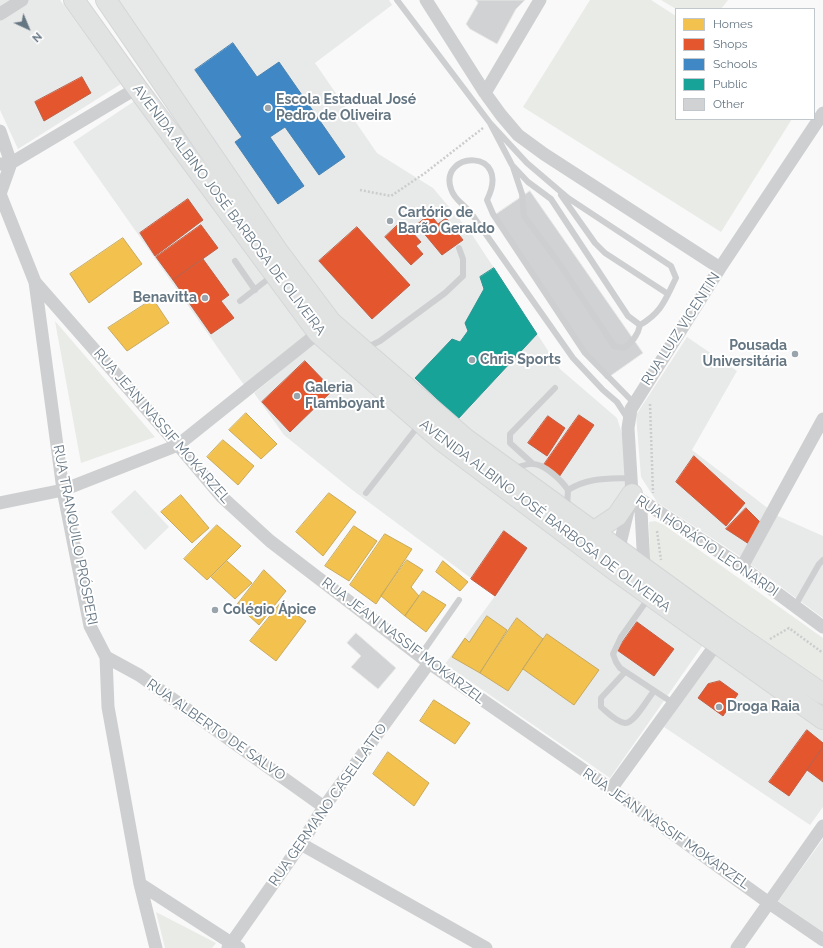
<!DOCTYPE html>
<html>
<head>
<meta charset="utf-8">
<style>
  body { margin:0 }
  #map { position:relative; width:823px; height:948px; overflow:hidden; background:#f9f9f9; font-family:Raleway,sans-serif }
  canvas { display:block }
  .legend { position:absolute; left:675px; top:8px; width:140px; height:112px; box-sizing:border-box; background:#fff; border:1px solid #c1c8cd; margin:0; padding:5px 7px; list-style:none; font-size:12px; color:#657683 }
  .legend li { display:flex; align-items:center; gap:8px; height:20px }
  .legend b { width:20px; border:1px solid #c1c8cd }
  .north { position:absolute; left:8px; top:8px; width:40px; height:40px; -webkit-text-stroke:3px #fff; paint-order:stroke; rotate:136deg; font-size:11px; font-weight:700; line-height:16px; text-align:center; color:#657683 }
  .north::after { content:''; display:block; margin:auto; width:14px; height:18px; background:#657683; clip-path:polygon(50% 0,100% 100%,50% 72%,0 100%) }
</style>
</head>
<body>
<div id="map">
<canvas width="823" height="948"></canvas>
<ul class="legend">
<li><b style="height:11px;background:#f2c14e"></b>Homes</li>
<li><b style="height:11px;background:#e4572e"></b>Shops</li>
<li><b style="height:11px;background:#3f88c5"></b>Schools</li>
<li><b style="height:11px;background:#17a398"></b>Public</li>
<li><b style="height:11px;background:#d0d2d3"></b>Other</li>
</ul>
<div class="north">N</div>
</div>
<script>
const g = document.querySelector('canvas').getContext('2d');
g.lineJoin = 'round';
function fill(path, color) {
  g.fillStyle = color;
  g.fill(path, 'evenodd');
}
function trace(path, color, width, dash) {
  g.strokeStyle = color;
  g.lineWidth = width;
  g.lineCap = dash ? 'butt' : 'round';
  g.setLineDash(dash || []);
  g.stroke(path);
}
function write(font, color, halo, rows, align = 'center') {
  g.font = font + ' Raleway,sans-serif';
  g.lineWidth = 4;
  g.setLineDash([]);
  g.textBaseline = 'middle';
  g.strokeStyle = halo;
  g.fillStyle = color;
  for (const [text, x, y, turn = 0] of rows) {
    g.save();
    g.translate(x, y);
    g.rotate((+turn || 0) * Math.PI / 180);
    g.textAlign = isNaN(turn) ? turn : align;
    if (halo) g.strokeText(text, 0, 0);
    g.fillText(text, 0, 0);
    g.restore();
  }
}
const built = new Path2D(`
  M0 0H60L121 84 18 149 0 110Z
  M117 0H389L392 5 315 63 377 153 433 188 471 233 560 369 617 418 624 440 626 487 611 508 593 522 485 447 334 317Z
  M139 98 311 332 244 385 73 142Z
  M687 337 737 371 692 450 778 516 823 536V618L738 555 657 502 641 477 636 415Z
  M317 341 705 642 610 778 445 664 495 596 351 489 284 435 254 393Z
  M135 490 169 527 145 550 111 512Z
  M716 650 823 727V807L810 825 664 727Z
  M823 839V932L778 901Z`);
const green = new Path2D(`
  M590 0H651L676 16V119H792L721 232 523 107Z
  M661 0H728L721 9H676Z
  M55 321 155 437 81 463Z
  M655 521 664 525 823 638V685L650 562 649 522Z
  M156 912 216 943 212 948H165Z`);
const homes = new Path2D(`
  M123 238 142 264 89 303 70 274Z
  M153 299 169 323 127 351 108 328Z
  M246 413 277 444 261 459 229 430Z
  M223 440 254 466 238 485 207 457Z
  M329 493 356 512 323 556 296 532Z
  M181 495 209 528 192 543 161 512Z
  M217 525 241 546 207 580 184 559Z
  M354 526 377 541 349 581 325 566Z
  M385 534 412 549 376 604 350 585Z
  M407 560 423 570 411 587 419 596 405 616 381 596Z
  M227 561 252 583 235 599 211 577Z
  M443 561 468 582 460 591 436 572Z
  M264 570 286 591 259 625 237 605Z
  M423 591 446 605 426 632 405 616Z
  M280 604 306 621 276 661 250 641Z
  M487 616 507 630 480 673 452 657 465 638 469 642Z
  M517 618 543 639 508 691 480 673Z
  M547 634 599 670 574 705 523 669Z
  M434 700 470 723 455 744 420 721Z
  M388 752 429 783 414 806 373 774Z`);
const shops = new Path2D(`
  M82 77 91 93 44 121 35 102Z
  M188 199 203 220 155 256 140 233Z
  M430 214 438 224 446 218 463 240 442 255 417 225Z
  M402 221 421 242 416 246 423 254 411 265 385 237Z
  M201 225 218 248 173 280 156 257Z
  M357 227 410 285 372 319 319 261Z
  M203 259 229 295 221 301 234 318 211 334 173 280Z
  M305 361 333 390 290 432 262 402Z
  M579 415 594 425 559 477 543 466Z
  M548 416 565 428 547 456 528 443Z
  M694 456 745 503 726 526 676 482Z
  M746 508 761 523 749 544 726 529Z
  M504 531 527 548 495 596 471 579Z
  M637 622 674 649 654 676 617 650Z
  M720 681 738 694 723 716 698 698 708 684Z
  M807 730 823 743V747L789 796 769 782Z
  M823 747V782L807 770Z`);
const schools = new Path2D(`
  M233 43 257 77 279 62 345 157 319 175 285 127 270 137 304 186 278 204 235 142 242 137 195 70Z`);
const public = new Path2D(`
  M494 268 537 334 458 419 415 378 452 339 460 342 468 331 465 323 484 289 480 277Z`);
const building = new Path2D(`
  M476 0H525L516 9 497 44 470 29 466 24 478 3Z
  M530 191 643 353 606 379 492 217Z
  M356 633 396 668 378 689 351 667 361 656 347 643Z`);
const path = new Path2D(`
  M360 190 391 196 425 173 483 128
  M650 404 653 493
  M657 531 661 560
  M770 639 789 628 823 653`);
const service = new Path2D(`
  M397 0 490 123
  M490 123 527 163 568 198 671 266 676 278C665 300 662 312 640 325L628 316 551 199 528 182 512 165Z
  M513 167 522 194 524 216 559 263 614 346 624 348C633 341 638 335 640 325
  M561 195 595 243 605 253 668 294
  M235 261 255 290
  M240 301 272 276
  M366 348 380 341 445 293 463 276V259L459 248
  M628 419 617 402 603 390 573 358 478 223C475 218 472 214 468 210 462 203 454 199 451 189 438 151 513 147 487 200L493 214 585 353 634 403
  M532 463 510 443V434L555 388
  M515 468C520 467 528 463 533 464 545 464 562 481 568 490L567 508
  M568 490C589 477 608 479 631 478
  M366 493 419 425
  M648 599 621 637 613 654 616 662 620 668 673 703
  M795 606 819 564 823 560
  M420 656 459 600
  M625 672 601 698V707C607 712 616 722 625 723 634 724 648 698 654 691`);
const minor = new Path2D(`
  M426 0 485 93 501 115 518 135 544 154 720 268
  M0 14 22 0
  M485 93 540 0
  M0 131 11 163 0 194
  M0 164 11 163 137 88
  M0 194 35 282 63 490 90 626 106 657 108 707 140 884 156 948
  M35 282 178 445 222 497 270 541 429 663 611 789 769 903 823 940
  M632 494 742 567 823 627
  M633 496 641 511 644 567
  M0 503 63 490 178 445 318 333
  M617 556 632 494 628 428 631 409 720 268 823 113
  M742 567 823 419
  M106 657 139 675 324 807
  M611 789 717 643
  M301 844 486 948
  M140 884 239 948
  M228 948 301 844 324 807 429 663
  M737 948 823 826`);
const primary = new Path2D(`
  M74 0 137 88 318 333 442 441 613 569 823 719
  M106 0 277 250 331 322 466 439 718 622 823 694
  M593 532 617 516 632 494`);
const markers = [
  [268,108,4,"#99a4ac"],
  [390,221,4,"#99a4ac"],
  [205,298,4,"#99a4ac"],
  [795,354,4,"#99a4ac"],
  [472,360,4,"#99a4ac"],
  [297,396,4,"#99a4ac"],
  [215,610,4,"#99a4ac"],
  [719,707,4,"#99a4ac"]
];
const poiNames = [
  ["Escola Estadual José",276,100],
  ["Pedro de Oliveira",276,116],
  ["Cartório de",398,213],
  ["Barão Geraldo",398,229],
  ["Benavitta",197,298,"right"],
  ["Pousada",787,346,"right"],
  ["Universitária",787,362,"right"],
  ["Chris Sports",480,360],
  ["Galeria",305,388],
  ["Flamboyant",305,404],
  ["Colégio Ápice",223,610],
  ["Droga Raia",727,707]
];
const streetNames = [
  ["AVENIDA ALBINO JOSÉ BARBOSA DE OLIVEIRA",229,210,53],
  ["RUA LUIZ VICENTIN",681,329,-57],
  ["RUA JEAN NASSIF MOKARZEL",162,426,49],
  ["AVENIDA ALBINO JOSÉ BARBOSA DE OLIVEIRA",545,516,37],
  ["RUA TRANQUILO PRÓSPERI",75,535,79],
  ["RUA HORÁCIO LEONARDI",707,546,34],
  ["RUA JEAN NASSIF MOKARZEL",403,641,37],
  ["RUA ALBERTO DE SALVO",216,730,35],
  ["RUA GERMANO CASELLATTO",328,805,-55],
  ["RUA JEAN NASSIF MOKARZEL",666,829,35]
];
fill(built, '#e8e9e9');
fill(green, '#e8ebe6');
fill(homes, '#f2c14e');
trace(homes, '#c8aa5e', 1);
fill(shops, '#e4572e');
trace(shops, '#be6048', 1);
fill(schools, '#3f88c5');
trace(schools, '#4a83b1', 1);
fill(public, '#17a398');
trace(public, '#2e9692', 1);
fill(building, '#d0d2d3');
trace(building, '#e8e8e8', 1);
trace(primary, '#d5d6d7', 22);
trace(path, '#cbcccd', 2.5, [2, 2]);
trace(service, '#cecfd0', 6);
trace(minor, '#cecfd0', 13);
trace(primary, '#e1e2e2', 20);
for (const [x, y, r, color] of markers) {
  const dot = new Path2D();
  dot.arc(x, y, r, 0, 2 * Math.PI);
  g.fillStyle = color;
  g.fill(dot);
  trace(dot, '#fff', 1.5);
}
write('bold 14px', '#657683', '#fff', poiNames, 'left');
write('14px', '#657683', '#fff', streetNames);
</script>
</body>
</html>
